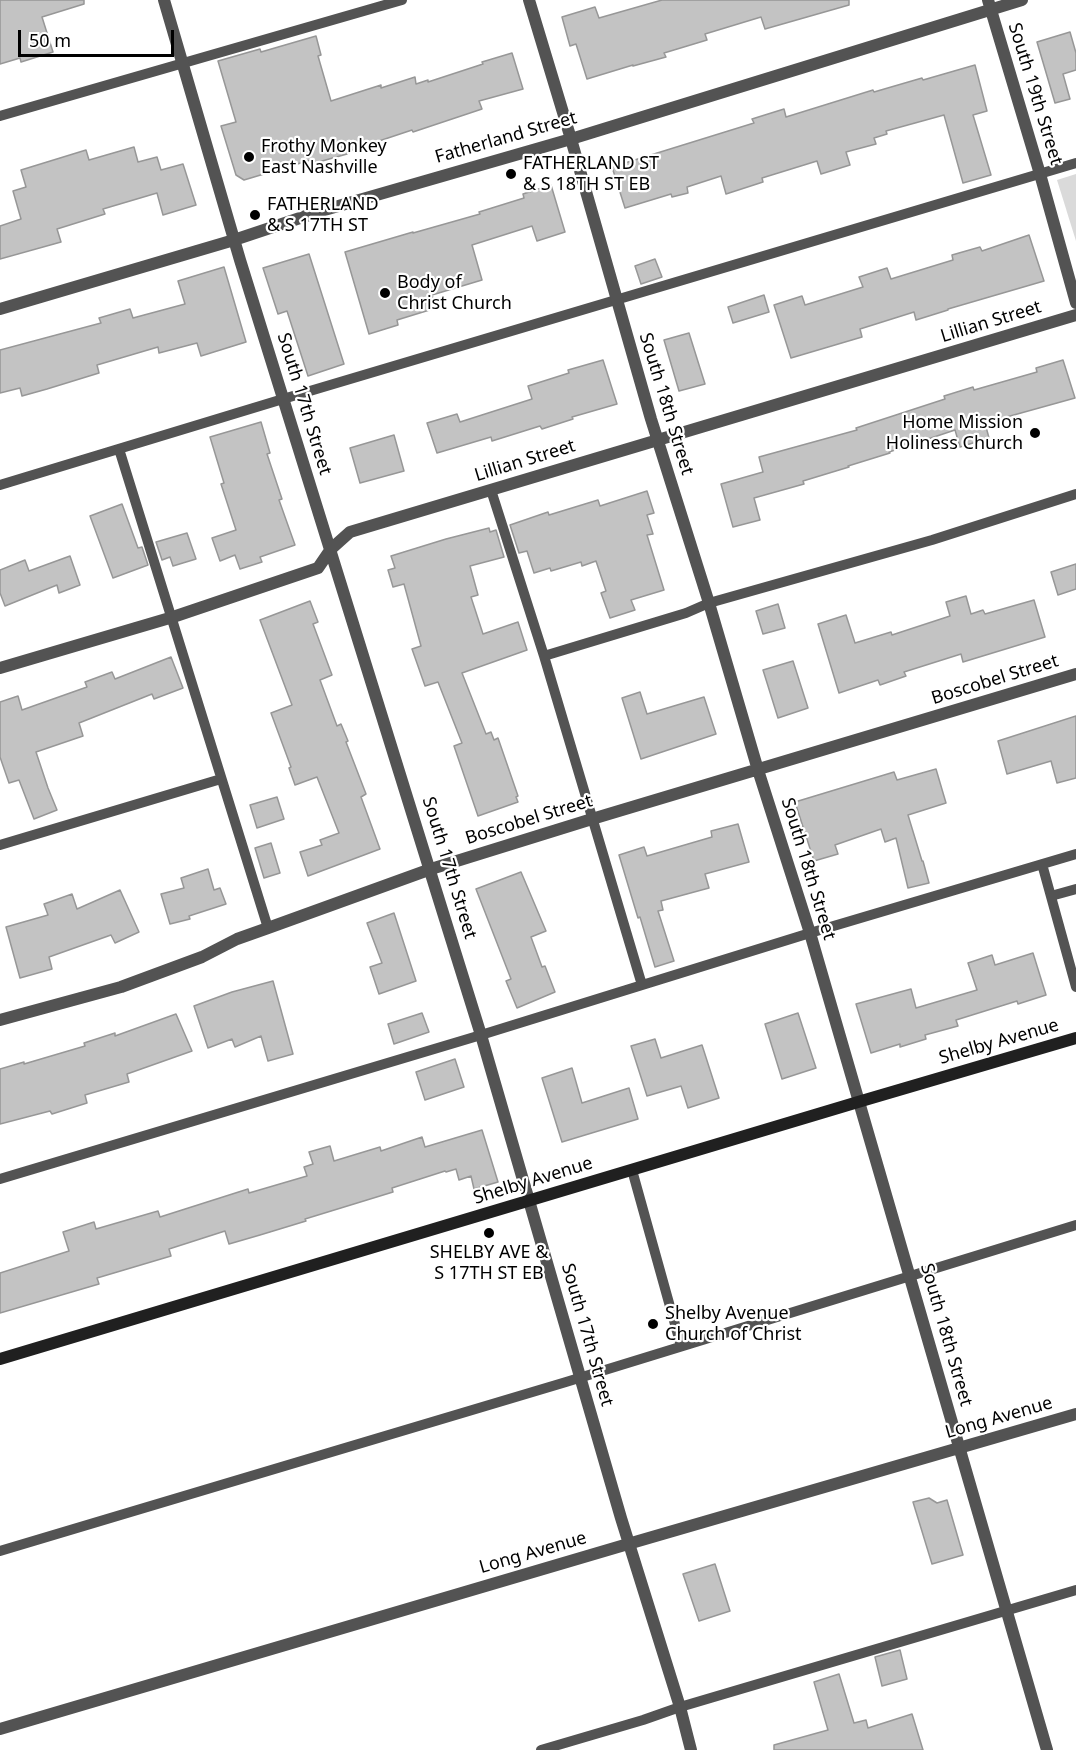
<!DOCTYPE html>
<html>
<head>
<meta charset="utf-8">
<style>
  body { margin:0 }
  #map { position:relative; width:1076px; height:1750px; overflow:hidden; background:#fff; font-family:"Noto Sans",sans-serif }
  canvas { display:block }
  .scale { position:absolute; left:18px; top:30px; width:156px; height:27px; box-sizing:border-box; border:3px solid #000; border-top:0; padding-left:8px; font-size:18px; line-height:21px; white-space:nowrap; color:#000; -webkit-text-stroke:4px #fff; paint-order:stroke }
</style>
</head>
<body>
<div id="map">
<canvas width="1076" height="1750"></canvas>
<div class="scale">50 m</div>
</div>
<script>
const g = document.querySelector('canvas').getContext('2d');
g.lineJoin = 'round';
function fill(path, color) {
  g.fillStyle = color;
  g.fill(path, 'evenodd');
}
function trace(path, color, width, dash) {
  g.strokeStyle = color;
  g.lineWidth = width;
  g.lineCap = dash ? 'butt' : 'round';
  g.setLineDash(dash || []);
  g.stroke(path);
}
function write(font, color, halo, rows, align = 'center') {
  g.font = font + ' "Noto Sans",sans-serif';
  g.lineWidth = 4.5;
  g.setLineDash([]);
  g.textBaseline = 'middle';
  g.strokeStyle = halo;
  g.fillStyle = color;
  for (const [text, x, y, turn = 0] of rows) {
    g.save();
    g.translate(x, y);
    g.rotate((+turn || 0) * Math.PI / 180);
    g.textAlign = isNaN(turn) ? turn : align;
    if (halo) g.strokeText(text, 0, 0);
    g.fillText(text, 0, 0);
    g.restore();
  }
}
const green = new Path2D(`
  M1076 174V241L1057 180Z`);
const building = new Path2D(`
  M0 0H84V4L42 17 53 52 21 62 20 58 0 64Z
  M662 0H849V5L765 29 761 17 705 34 707 40 664 53 666 57 633 66V65L587 79 576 44 570 46 562 17 595 7 599 18Z
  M1070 32 1076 53V70L1063 74 1070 99 1055 103 1037 42Z
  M316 36 321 55 318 56 331 101 381 85V88L415 77 416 84 428 80V82L483 64 482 62 512 53 523 89 479 101 482 109 413 132 412 130 346 152 347 154 315 163 314 159 244 180 236 175 221 126 236 122 218 61 260 49 261 52Z
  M975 65 987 111 973 115 991 175 963 183 944 115 886 131 887 134 874 138 876 144 846 152 850 165 821 174 817 161 762 178 763 182 726 194 721 176 687 187 688 193 672 197 671 194 625 208 612 167 754 123 752 119 784 109 786 117 873 90 874 92 922 78 923 80Z
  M134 147 138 162 157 157 161 170 183 164 196 205 163 215 157 193 103 209 105 214 57 229 61 242 0 259V226L21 219 13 191 26 187 21 170 86 150 89 160Z
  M551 185 565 232 537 241 532 226 472 245 482 280 432 295 436 308 397 320 398 325 369 334 345 252 413 232V233L480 214 479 212 524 198 523 194Z
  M1029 235 1044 281 948 309V310L916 320 914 312 860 329 862 337 791 358 774 305 802 296 805 305 863 287 859 277 887 268 891 279 953 260 952 255 980 247 982 251Z
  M309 254 344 364 308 376 287 311 278 314 263 268Z
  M655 259 662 277 641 284 635 266Z
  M224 267 246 342 201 356 197 343 159 353 158 347 97 365 99 373 47 389 22 396 20 388 0 393V350L101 323 99 318 130 309 133 318 185 304 178 281Z
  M764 295 769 312 733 323 728 307Z
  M689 333 705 384 679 391 664 340Z
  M603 360 617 404 572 417 573 419 542 429 540 426 492 441 491 437 437 453 427 423 457 414 460 422 532 399 528 386 569 373 568 370Z
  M1063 360 1075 398 985 423 989 438 960 447 955 430 889 452 890 453 848 466 849 467 803 481 804 484 754 498 760 520 733 527 721 484 763 472 759 457 857 430 856 428 945 399 944 396 973 387 974 390 1037 372 1036 368Z
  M261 422 270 453 267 454 282 499 279 500 295 545 260 557 262 562 240 569 235 555 220 561 212 538 236 530 221 484 224 483 210 437Z
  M394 435 404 471 360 483 350 448Z
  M647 491 654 513 647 515 653 534 647 535 664 590 631 600 635 610 610 618 601 593 606 591 596 561 582 566 581 562 551 571 550 568 534 573 527 551 519 553 510 525 548 512 549 515 598 500 600 506Z
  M122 504 138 548 142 547 148 565 113 578 90 516Z
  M489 528 490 532 496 530 504 557 470 566 478 595 471 597 483 634 518 622 527 650 462 673 486 734 491 732 494 740 498 738 518 796 516 797 518 802 478 816 454 746 462 743 438 682 425 686 412 649 421 646 404 584 393 587 388 570 395 568 391 556 446 539Z
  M187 533 196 559 173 566 170 557 162 560 156 542Z
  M70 556 80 585 59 593 57 585 5 606 0 593V570L25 560 29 571Z
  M1076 564V589L1058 595 1051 572Z
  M966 596 971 614 983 610 985 614 1034 600 1045 637 963 662 961 654 904 672 906 676 880 685 878 680 839 693 818 624 846 615 855 643 891 632 892 635 950 616 946 602Z
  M310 601 318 622 313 624 332 675 320 680 337 726 341 724 348 741 346 742 366 794 361 797 380 849 308 876 300 852 322 845 320 840 339 833 317 777 295 785 289 768 291 767 271 713 292 705 260 620Z
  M778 604 785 628 763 634 756 611Z
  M171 657 183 688 154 699 152 694 79 723 83 736 36 752 48 788 57 810 34 819 19 780 9 783 0 757V702L18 696 22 710 87 687 85 682 112 672 115 679Z
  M793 661 808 708 778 718 763 670Z
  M640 692 647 714 704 697 716 734 641 759 622 698Z
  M1076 716V778L1057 783 1051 761 1007 774 998 741Z
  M936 769 946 803 908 815 922 861H923L929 883 908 888 896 838 885 842 881 829 835 845 838 854 814 861 795 802 894 772 897 780Z
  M277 797 284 819 257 828 250 805Z
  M738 824 749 862 705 874 709 888 661 901 663 910 658 911 674 961 655 967 640 917 638 918 619 855 644 847 647 856 712 837 711 831Z
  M271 843 280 873 264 878 255 848Z
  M208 869 214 890 220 888 226 904 189 916 190 919 170 924 161 894 184 888 181 878Z
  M521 872 546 931 531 937 542 967 545 966 555 992 517 1008 506 981 511 979 476 889Z
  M120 890 139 932 115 943 111 935 49 957 52 969 20 978 6 927 48 915 44 904 72 894 77 909Z
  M394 913 416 981 379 994 370 967 382 963 367 923Z
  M1033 953 1046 995 1018 1004 1017 1001 956 1020 958 1026 925 1035 926 1039 900 1047V1044L871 1053 856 1004 911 989 916 1008 977 990 968 963 992 955 995 965Z
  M273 981 293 1054 268 1061 261 1036 235 1047 232 1039 208 1048 194 1006 232 992Z
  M422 1013 429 1032 394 1044 388 1024Z
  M798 1013 816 1068 782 1079 765 1024Z
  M176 1014 192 1051 127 1074 129 1082 85 1095 87 1103 52 1114 50 1111 0 1124V1069L24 1062V1064L85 1046 84 1043 115 1033V1036Z
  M655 1039 661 1058 702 1045 719 1098 688 1108 681 1086 647 1096 631 1046Z
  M455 1059 464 1087 425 1100 416 1072Z
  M572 1068 582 1103 629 1088 638 1119 562 1142 542 1078Z
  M482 1130 498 1182 474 1189 471 1176 459 1180 456 1169 446 1172 445 1171 392 1188 393 1192 305 1219 306 1221 260 1235 229 1244 225 1231 169 1249 171 1256 97 1278 99 1284 0 1313V1273L69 1251 63 1232 94 1222 96 1229 158 1211 160 1217 248 1189 249 1193 307 1176 304 1167 313 1164 309 1152 330 1146 334 1161 380 1147 381 1151 422 1137 425 1147Z
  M929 1498 937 1503 947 1500 963 1555 932 1564 913 1502Z
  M715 1564 730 1611 699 1621 683 1574Z
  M900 1650 907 1679 882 1686 875 1657Z
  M839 1674 854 1723 866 1720 868 1728 912 1714 923 1750H774V1745L828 1730 814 1682Z`);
const lane = new Path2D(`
  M0 116 402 0
  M119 449C170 608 218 768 268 928
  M0 485 283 399 1076 163
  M491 490 544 656 642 985
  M544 656 686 613 709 603 932 540 1076 494
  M0 845 221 779
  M1042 864 1076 987
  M1051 896 1076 889
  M632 1170 681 1346
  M0 1179 481 1035 810 933 1076 854
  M0 1551 566 1382 1076 1225
  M541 1750 643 1720 680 1707 1076 1590`);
const street = new Path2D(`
  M164 0 240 260 481 1035 621 1518 680 1707 691 1750
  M529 0 571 139 651 419 709 603 758 770 810 933 1047 1750
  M988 0 1040 174 1076 303
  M0 309 234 240 321 211 571 139 1022 0
  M0 668 173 617 318 568 331 549 350 532 1076 315
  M0 1020 121 987 202 957 237 939 268 928 431 869 592 819 1076 674
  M0 1729 628 1544 1076 1414`);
const secondary = new Path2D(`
  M0 1359 858 1102 1076 1038`);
const markers = [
  [249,157,6,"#000"],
  [511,174,6,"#000"],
  [255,215,6,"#000"],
  [385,293,6,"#000"],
  [1035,433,6,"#000"],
  [489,1233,6,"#000"],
  [653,1324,6,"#000"]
];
const streetNames = [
  ["South 19th Street",1035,94,73],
  ["Fatherland Street",506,138,-16],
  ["Lillian Street",991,322,-17],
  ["South 17th Street",304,404,73],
  ["South 18th Street",666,404,73],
  ["Lillian Street",525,461,-17],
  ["Boscobel Street",995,680,-17],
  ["Boscobel Street",529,820,-17],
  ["South 17th Street",449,868,73],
  ["South 18th Street",808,869,73],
  ["Shelby Avenue",999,1042,-16],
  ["Shelby Avenue",533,1181,-17],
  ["South 17th Street",587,1335,74],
  ["South 18th Street",946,1335,74],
  ["Long Avenue",999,1418,-16],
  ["Long Avenue",533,1553,-16]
];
const poiNames = [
  ["Frothy Monkey",261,147],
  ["East Nashville",261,168],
  ["FATHERLAND ST",523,164],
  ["& S 18TH ST EB",523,185],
  ["FATHERLAND",267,205],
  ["& S 17TH ST",267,226],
  ["Body of",397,283],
  ["Christ Church",397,304],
  ["Home Mission",1023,423,"right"],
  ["Holiness Church",1023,444,"right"],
  ["SHELBY AVE &",489,1253,"center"],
  ["S 17TH ST EB",489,1274,"center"],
  ["Shelby Avenue",665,1314],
  ["Church of Christ",665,1335]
];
fill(green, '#dadada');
fill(building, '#c3c3c3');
trace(building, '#979797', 1.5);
trace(lane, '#535353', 10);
trace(street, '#535353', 12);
trace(secondary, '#202020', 12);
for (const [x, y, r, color] of markers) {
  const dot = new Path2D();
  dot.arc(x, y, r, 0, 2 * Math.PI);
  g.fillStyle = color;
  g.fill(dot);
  trace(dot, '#fff', 2);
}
write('18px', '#000', '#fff', streetNames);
write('18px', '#000', '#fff', poiNames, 'left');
</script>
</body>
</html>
